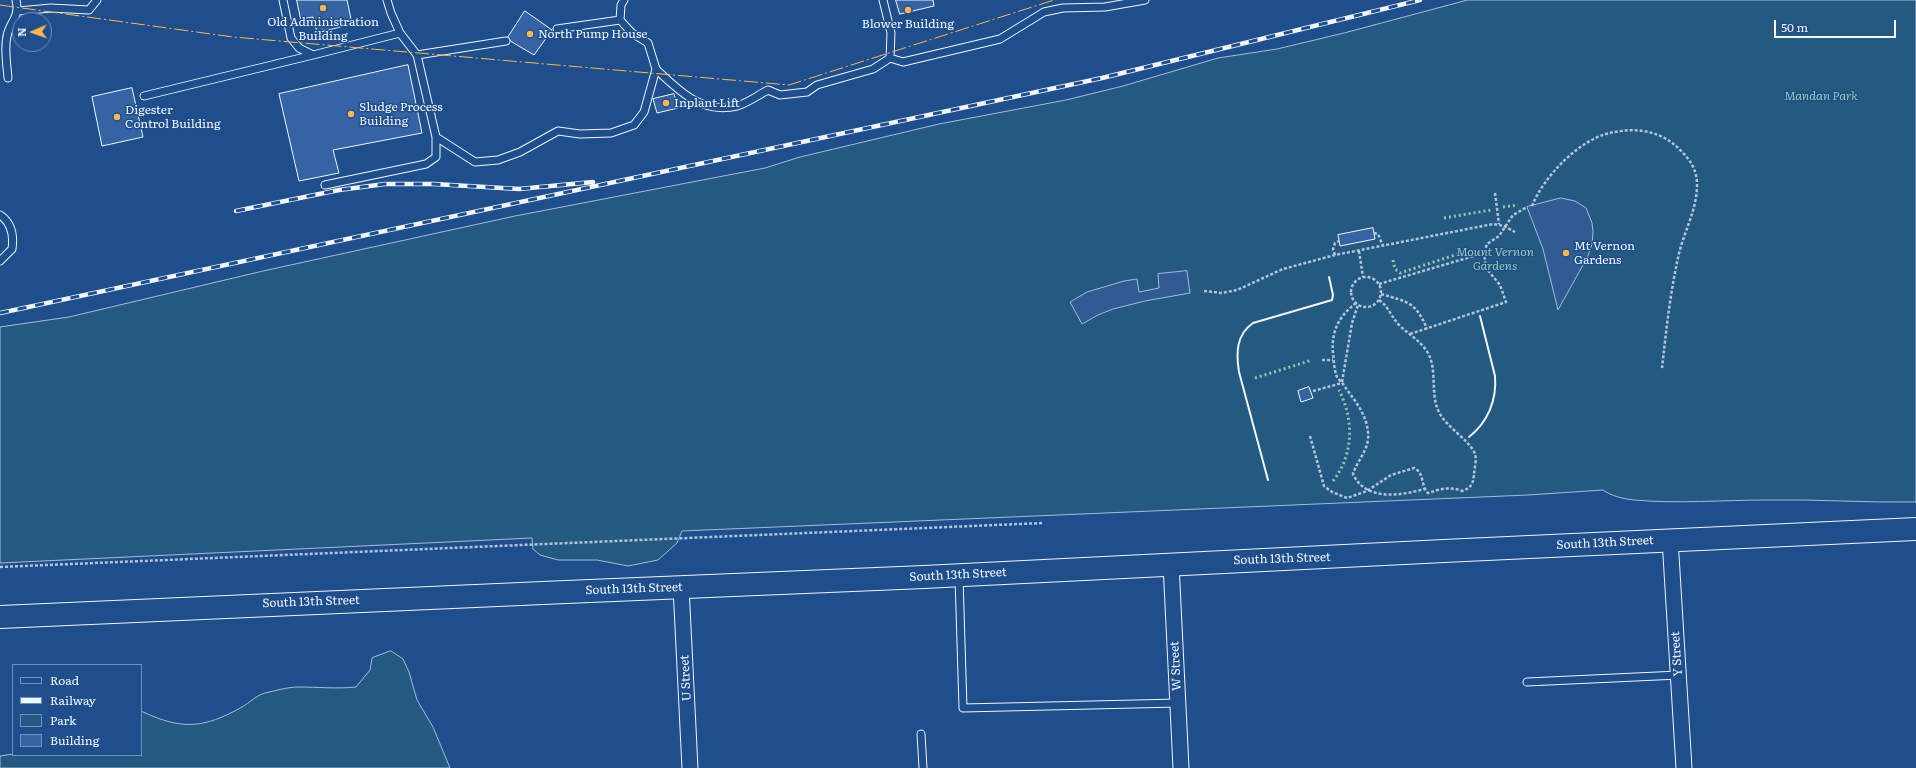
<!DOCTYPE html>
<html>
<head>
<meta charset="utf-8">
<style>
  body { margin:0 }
  #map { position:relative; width:1916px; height:768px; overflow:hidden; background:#1f4e8c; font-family:Literata,serif }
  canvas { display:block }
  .legend { position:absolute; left:12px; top:664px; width:130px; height:92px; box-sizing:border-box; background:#1f4e8c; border:1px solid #7391ba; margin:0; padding:5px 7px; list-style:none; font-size:12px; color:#f2f6ff }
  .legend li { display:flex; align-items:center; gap:8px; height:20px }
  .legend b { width:20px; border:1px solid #7391ba }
  .north { position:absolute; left:12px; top:12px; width:40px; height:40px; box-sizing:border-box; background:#1f4e8c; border:1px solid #7391ba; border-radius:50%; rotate:268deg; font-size:11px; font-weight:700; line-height:16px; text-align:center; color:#f2f6ff }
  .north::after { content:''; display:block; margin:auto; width:14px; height:18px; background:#ffb74d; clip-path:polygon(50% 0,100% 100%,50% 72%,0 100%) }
  .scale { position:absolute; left:1774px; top:20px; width:122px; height:18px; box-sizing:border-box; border:2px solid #f2f6ff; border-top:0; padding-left:5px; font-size:12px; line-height:14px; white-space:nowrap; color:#f2f6ff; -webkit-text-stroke:3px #1f4e8c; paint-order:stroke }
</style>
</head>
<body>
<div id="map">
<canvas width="1916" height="768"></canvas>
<ul class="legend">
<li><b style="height:5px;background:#1f4e8c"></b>Road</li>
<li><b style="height:5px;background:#f2f6ff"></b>Railway</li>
<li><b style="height:11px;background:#245a82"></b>Park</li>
<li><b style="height:11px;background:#3563a3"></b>Building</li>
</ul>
<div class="north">N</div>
<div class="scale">50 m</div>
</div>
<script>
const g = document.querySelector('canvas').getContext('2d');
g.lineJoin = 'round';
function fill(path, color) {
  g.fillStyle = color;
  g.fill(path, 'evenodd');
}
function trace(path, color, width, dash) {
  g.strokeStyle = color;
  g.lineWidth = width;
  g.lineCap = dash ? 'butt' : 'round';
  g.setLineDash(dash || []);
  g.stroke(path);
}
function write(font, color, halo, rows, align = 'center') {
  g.font = font + ' Literata,serif';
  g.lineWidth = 3;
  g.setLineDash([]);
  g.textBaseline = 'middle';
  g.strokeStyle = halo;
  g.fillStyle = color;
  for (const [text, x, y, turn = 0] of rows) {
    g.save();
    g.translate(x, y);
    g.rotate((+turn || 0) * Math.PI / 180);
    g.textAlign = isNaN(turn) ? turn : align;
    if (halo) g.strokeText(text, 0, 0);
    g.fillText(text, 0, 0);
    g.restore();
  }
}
const green = new Path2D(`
  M1468 0H1916V502C1866 503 1817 499 1767 500 1724 500 1677 504 1634 500 1624 499 1611 496 1603 490L1528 495 682 531 677 543 658 560 628 566 597 560H558L540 555 533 549 532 538 0 563V327L69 317 263 271 515 216 765 168 800 157 939 124 1066 100 1123 86 1218 58 1277 49 1344 33Z
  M391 651 403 659 409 672 417 700 433 727 450 768H0V756L13 754 141 755V711C181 730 203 729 242 707 249 703 257 695 265 693 275 691 287 687 298 687 318 687 336 689 356 687L370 670 372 658Z`);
const parking = new Path2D(`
  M1561 198 1575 201 1586 208 1592 223 1593 232 1592 244 1588 256 1558 310 1543 249 1527 207Z
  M1187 271 1190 293 1145 301 1113 309 1098 315 1082 324 1070 302 1087 292 1124 281 1137 279 1139 292 1159 288 1158 274Z`);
const building = new Path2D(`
  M297 0H347L352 24 317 33 313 17 301 19Z
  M896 0H933L934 6 900 14Z
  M525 11 552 30 534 55 507 39Z
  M408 65 422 133 333 150 339 173 299 181 279 94Z
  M132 88 143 137 102 146 92 97Z
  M674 94 678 108 657 113 653 99Z
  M1373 228 1375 239 1340 246 1338 235Z
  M1309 387 1313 398 1301 402 1298 391Z`);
const path = new Path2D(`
  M1495 193 1499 224
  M1532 206C1543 178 1577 142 1606 134 1635 126 1663 130 1683 153 1692 162 1697 172 1697 185 1697 211 1683 233 1678 258 1670 294 1666 332 1662 368
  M1374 233 1378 234 1383 246
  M1359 251 1363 277
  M1335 255 1333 249 1335 243 1339 241
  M1351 292a15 15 0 1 1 30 0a15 15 0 1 1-30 0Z
  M1379 284 1484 253 1487 244 1499 236 1513 215 1527 207
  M1204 291 1222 293 1237 290 1283 269 1335 255 1493 224 1504 226 1515 232
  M1381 294C1408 302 1416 302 1427 329
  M1356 303C1339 316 1331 331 1333 353 1334 361 1334 370 1337 377 1338 379 1341 381 1343 384 1353 399 1366 412 1368 432 1370 449 1358 459 1353 474 1365 501 1401 496 1424 489
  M1410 334 1506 302 1500 285 1486 268 1484 253
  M1322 360H1333
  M1342 382 1352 323 1358 305
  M1313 391 1342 383
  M1310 436 1324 486 1332 492 1347 498 1367 491 1391 475 1414 468C1425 473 1420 485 1428 493 1440 489 1451 486 1462 491 1471 488 1473 484 1474 475 1474 469 1477 461 1475 454 1470 440 1445 427 1438 410 1432 396 1435 379 1432 364 1428 345 1413 338 1400 326 1391 317 1389 307 1379 300
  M0 567 1043 523`);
const lane = new Path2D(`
  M283 0 291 38 299 48 313 55 400 33
  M18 11 51 8 89 10 97 0
  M557 29 620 20
  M417 55 506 41
  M890 58 903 62 1000 39 1044 12 1063 8 1105 7 1145 0
  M656 69C680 92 702 114 737 106 748 103 758 95 768 90L780 95 807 92 817 85 873 69 890 58 891 33 883 0
  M8 78C7 65 4 49 7 36 10 20 20 19 16 0
  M144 96 313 55
  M436 137 475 162 498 160 520 152 558 131 580 134 611 133 634 125 644 112 656 69 648 43 632 33 620 20 621 5 624 0
  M325 185 426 164 436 157V137L417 55 400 33 391 13 387 0
  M0 215C12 223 14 235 12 249L0 261
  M959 578 963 708 1178 703
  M1527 682 1679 675
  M921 734 923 768`);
const street = new Path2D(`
  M1670 539 1684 768
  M1171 564 1181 768
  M681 587 690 768`);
const primary = new Path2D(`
  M0 617C308 601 616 591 924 577 1255 561 1585 543 1916 529`);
const rail = new Path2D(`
  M236 211 339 190 385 184H434L519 189 593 182
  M0 313 1102 78 1420 0`);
const hedge = new Path2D(`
  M1503 207 1518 205
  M1444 218 1491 210
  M1393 260 1395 269 1400 273 1467 251
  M1255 378 1312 360
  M1333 481C1354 454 1354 420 1339 390`);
const wall = new Path2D(`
  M1469 437C1488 422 1497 400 1495 376L1480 316
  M1268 480 1239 372C1236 353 1236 335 1253 323L1332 300 1333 295 1329 277`);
const power = new Path2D(`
  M0 5 233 37 789 85 1054 0`);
const markers = [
  [323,8,4,"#ffb74d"],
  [908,10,4,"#ffb74d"],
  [530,34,4,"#ffb74d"],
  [666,103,4,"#ffb74d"],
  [351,114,4,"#ffb74d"],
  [117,117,4,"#ffb74d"],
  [1566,253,4,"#ffb74d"]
];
const poiNames = [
  ["Old Administration",323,22,"center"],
  ["Building",323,36,"center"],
  ["Blower Building",908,24,"center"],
  ["North Pump House",538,34],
  ["Inplant Lift",674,103],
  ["Sludge Process",359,107],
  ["Building",359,121],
  ["Digester",125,110],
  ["Control Building",125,124],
  ["Mt Vernon",1574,246],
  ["Gardens",1574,260]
];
const parkNames = [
  ["Mandan Park",1821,96],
  ["Mount Vernon",1495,252],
  ["Gardens",1495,266]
];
const streetNames = [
  ["South 13th Street",1605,543,-3],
  ["South 13th Street",1282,559,-2],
  ["South 13th Street",958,575,-3],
  ["South 13th Street",634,589,-2],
  ["South 13th Street",311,602,-2],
  ["Y Street",1677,654,-94],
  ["W Street",1176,666,-93],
  ["U Street",686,678,-93]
];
fill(green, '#245a82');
trace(green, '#a8bbd7', 1);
fill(parking, '#305b95');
trace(parking, '#a8bbd7', 1);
fill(building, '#3563a3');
trace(building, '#f2f6ff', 1);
trace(lane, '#f2f6ff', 9);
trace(street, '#f2f6ff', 17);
trace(primary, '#f2f6ff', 24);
trace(path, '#b3c4dc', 2.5, [3, 2]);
trace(lane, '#1f4e8c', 7);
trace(street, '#1f4e8c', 15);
trace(primary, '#1f4e8c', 22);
trace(rail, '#f2f6ff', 4.5);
trace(rail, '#1f4e8c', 3, [9]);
trace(hedge, '#97c8a6', 3, [2, 3]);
trace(wall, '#f2f6ff', 2);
trace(power, '#ffb74d', 1, [14, 3, 2, 3]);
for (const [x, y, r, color] of markers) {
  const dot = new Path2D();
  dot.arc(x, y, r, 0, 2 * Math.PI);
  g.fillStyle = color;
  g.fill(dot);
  trace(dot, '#1f4e8c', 1.5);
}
write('12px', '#f2f6ff', '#1f4e8c', poiNames, 'left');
write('italic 12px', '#97c8a6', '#1f4e8c', parkNames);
write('12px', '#f2f6ff', '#1f4e8c', streetNames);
</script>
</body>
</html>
